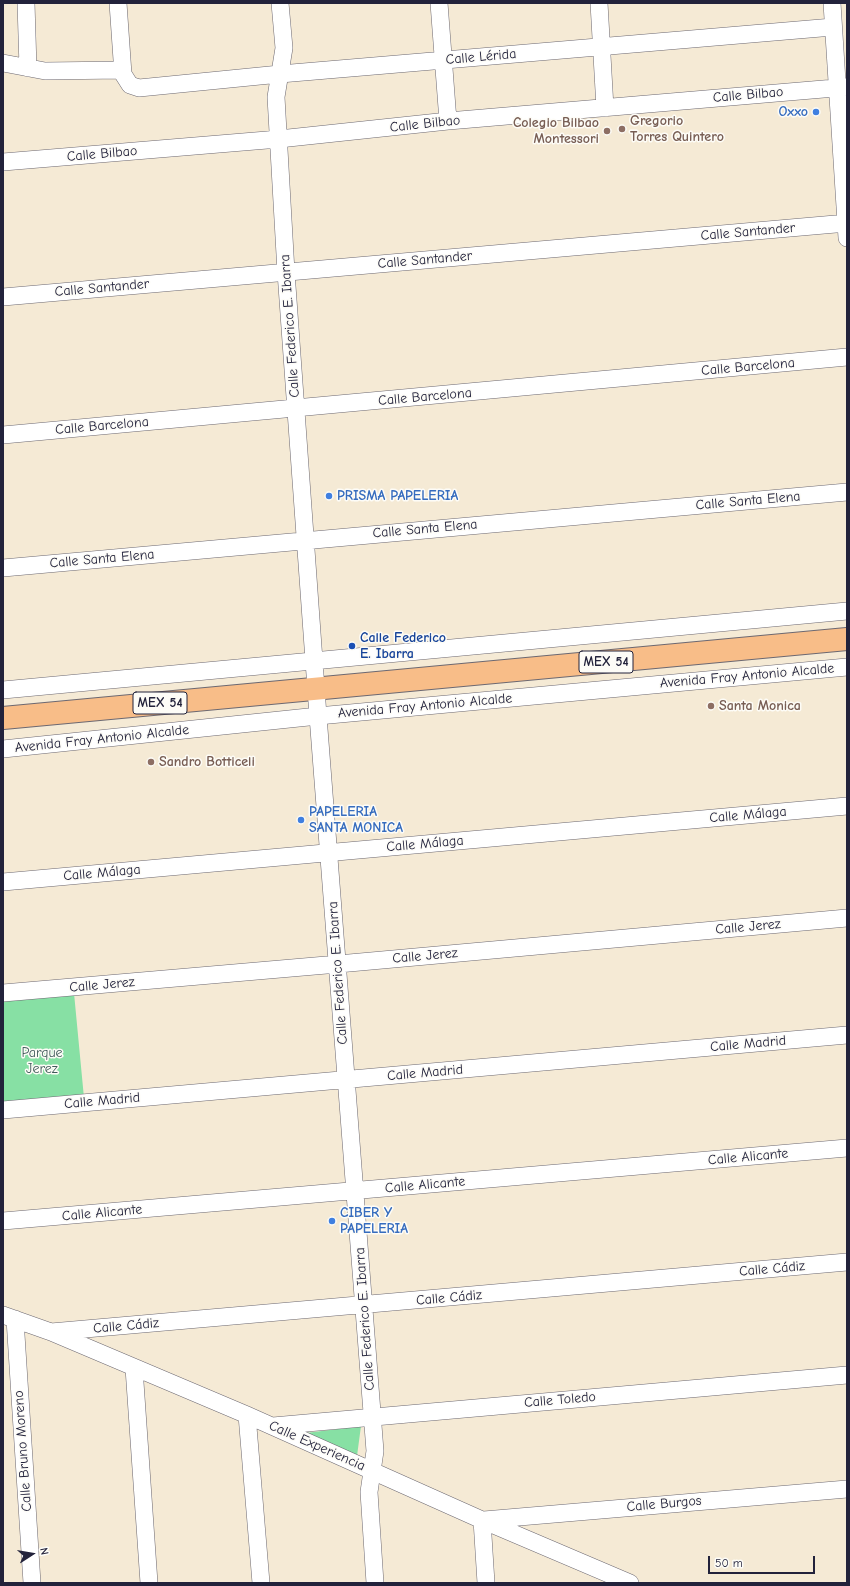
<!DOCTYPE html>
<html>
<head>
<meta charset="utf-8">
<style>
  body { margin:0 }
  #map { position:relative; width:850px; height:1586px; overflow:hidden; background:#f5ead5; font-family:"Comic Neue",sans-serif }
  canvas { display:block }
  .frame { position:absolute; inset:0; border:4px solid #22223b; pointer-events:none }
  .north { position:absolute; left:12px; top:1534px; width:40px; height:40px; -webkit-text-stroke:3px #fdfcf7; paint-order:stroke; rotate:78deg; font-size:11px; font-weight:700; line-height:16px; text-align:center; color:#22223b }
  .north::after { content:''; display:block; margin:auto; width:14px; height:18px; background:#22223b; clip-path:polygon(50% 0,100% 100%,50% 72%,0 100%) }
  .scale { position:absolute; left:708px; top:1556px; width:107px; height:18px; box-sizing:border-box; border:2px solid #22223b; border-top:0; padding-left:5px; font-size:12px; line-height:14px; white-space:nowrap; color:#22223b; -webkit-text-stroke:3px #fdfcf7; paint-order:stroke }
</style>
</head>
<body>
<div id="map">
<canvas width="850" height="1586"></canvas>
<div class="frame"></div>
<div class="north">N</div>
<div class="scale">50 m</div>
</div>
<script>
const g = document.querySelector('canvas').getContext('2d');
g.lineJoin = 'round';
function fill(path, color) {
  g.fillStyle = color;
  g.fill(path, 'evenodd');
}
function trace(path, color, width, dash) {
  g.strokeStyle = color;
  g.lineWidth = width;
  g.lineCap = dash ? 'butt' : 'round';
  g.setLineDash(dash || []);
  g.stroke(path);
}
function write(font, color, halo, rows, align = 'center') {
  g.font = font + ' "Comic Neue",sans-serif';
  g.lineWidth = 3;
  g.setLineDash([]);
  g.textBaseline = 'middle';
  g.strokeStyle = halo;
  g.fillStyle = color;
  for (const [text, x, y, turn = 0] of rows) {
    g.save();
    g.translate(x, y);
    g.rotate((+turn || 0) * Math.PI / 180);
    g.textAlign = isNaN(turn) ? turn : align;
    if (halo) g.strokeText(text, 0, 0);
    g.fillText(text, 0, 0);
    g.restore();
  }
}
const green = new Path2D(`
  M74 993 84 1098 3 1104V999Z
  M361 1426 357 1456 306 1433Z`);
const minor = new Path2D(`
  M26 3 28 68
  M118 3 123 74 130 85 139 88 280 74 833 27
  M280 3 284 48 276 97 286 272 318 716 375 1451 369 1492 375 1583
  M439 3 448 121
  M599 3 605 108
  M832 3 847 238
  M3 63 45 71 122 70
  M3 162 279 139 448 121 847 87
  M3 297 847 223
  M3 435 847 357
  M3 568 847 492
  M3 690 847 611
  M3 749 318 716 847 667
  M3 882 847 806
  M3 993 338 964 847 918
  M3 1110 847 1035
  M3 1221 847 1148
  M3 1315 51 1332 247 1415 482 1520 630 1583
  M15 1319 32 1583
  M51 1332 847 1262
  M134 1368 149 1583
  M247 1415 261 1583
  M273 1426 847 1375
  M482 1520 486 1583
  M484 1520 847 1489`);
const major = new Path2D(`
  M3 718 847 639`);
const markers = [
  [816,112,4,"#3f7fe0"],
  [622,129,4,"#8d6e63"],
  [607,131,4,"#8d6e63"],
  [329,496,4,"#3f7fe0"],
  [352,646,4,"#1a4fb4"],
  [711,706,4,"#8d6e63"],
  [151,762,4,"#8d6e63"],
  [301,820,4,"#3f7fe0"],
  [332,1221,4,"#3f7fe0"]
];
const shields = [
  [606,662,54],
  [160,703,54]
];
const shieldNames = [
  ["MEX 54",606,662],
  ["MEX 54",160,703]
];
const streetNames = [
  ["Calle Lérida",481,57,-5],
  ["Calle Bilbao",748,95,-5],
  ["Calle Bilbao",425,124,-6],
  ["Calle Bilbao",102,154,-5],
  ["Calle Santander",748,232,-5],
  ["Calle Santander",425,260,-5],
  ["Calle Santander",102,288,-5],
  ["Calle Federico E. Ibarra",290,326,-94],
  ["Calle Barcelona",748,367,-5],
  ["Calle Barcelona",425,397,-5],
  ["Calle Barcelona",102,426,-5],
  ["Calle Santa Elena",748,501,-5],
  ["Calle Santa Elena",425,529,-5],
  ["Calle Santa Elena",102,559,-5],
  ["Avenida Fray Antonio Alcalde",747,676,-5],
  ["Avenida Fray Antonio Alcalde",425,706,-5],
  ["Avenida Fray Antonio Alcalde",102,739,-6],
  ["Calle Málaga",748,815,-5],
  ["Calle Málaga",425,844,-5],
  ["Calle Málaga",102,873,-5],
  ["Calle Jerez",748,927,-5],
  ["Calle Jerez",425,956,-5],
  ["Calle Federico E. Ibarra",338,973,-94],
  ["Calle Jerez",102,985,-5],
  ["Calle Madrid",748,1044,-5],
  ["Calle Madrid",425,1073,-5],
  ["Calle Madrid",102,1101,-5],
  ["Calle Alicante",748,1157,-5],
  ["Calle Alicante",425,1185,-5],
  ["Calle Alicante",102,1213,-5],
  ["Calle Cádiz",772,1269,-5],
  ["Calle Cádiz",449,1298,-5],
  ["Calle Federico E. Ibarra",365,1319,-94],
  ["Calle Cádiz",126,1326,-5],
  ["Calle Toledo",560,1400,-5],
  ["Calle Experiencia",317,1446,24],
  ["Calle Bruno Moreno",23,1451,-94],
  ["Calle Burgos",664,1504,-5]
];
const shopNames = [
  ["Oxxo",808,112,"right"],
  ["PRISMA PAPELERIA",337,496],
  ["PAPELERIA",309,812],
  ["SANTA MONICA",309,828],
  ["CIBER Y",340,1213],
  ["PAPELERIA",340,1229]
];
const educationNames = [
  ["Gregorio",630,121],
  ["Torres Quintero",630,137],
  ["Colegio Bilbao",599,123,"right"],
  ["Montessori",599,139,"right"],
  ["Santa Monica",719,706],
  ["Sandro Botticeli",159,762]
];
const transitNames = [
  ["Calle Federico",360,638],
  ["E. Ibarra",360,654]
];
const parkNames = [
  ["Parque",42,1053],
  ["Jerez",42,1069]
];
fill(green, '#87e0a4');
trace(minor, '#6c6871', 18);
trace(major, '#6c6871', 24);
trace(minor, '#fff', 17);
trace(major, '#f8bd88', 22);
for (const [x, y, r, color] of markers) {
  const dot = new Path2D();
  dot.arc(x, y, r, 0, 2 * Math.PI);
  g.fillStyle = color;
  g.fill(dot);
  trace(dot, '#fdfcf7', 1.5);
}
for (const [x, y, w] of shields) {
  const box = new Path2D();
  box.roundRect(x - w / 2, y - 11, w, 22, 3);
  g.fillStyle = '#fdfcf7';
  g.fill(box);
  trace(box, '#22223b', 1);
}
write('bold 13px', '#22223b', null, shieldNames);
write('14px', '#22223b', '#fdfcf7', streetNames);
write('bold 14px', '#366cbe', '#fdfcf7', shopNames, 'left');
write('bold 14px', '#785e54', '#fdfcf7', educationNames, 'left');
write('bold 14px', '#164399', '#fdfcf7', transitNames, 'left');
write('14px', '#405b5a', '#fdfcf7', parkNames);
</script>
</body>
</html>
